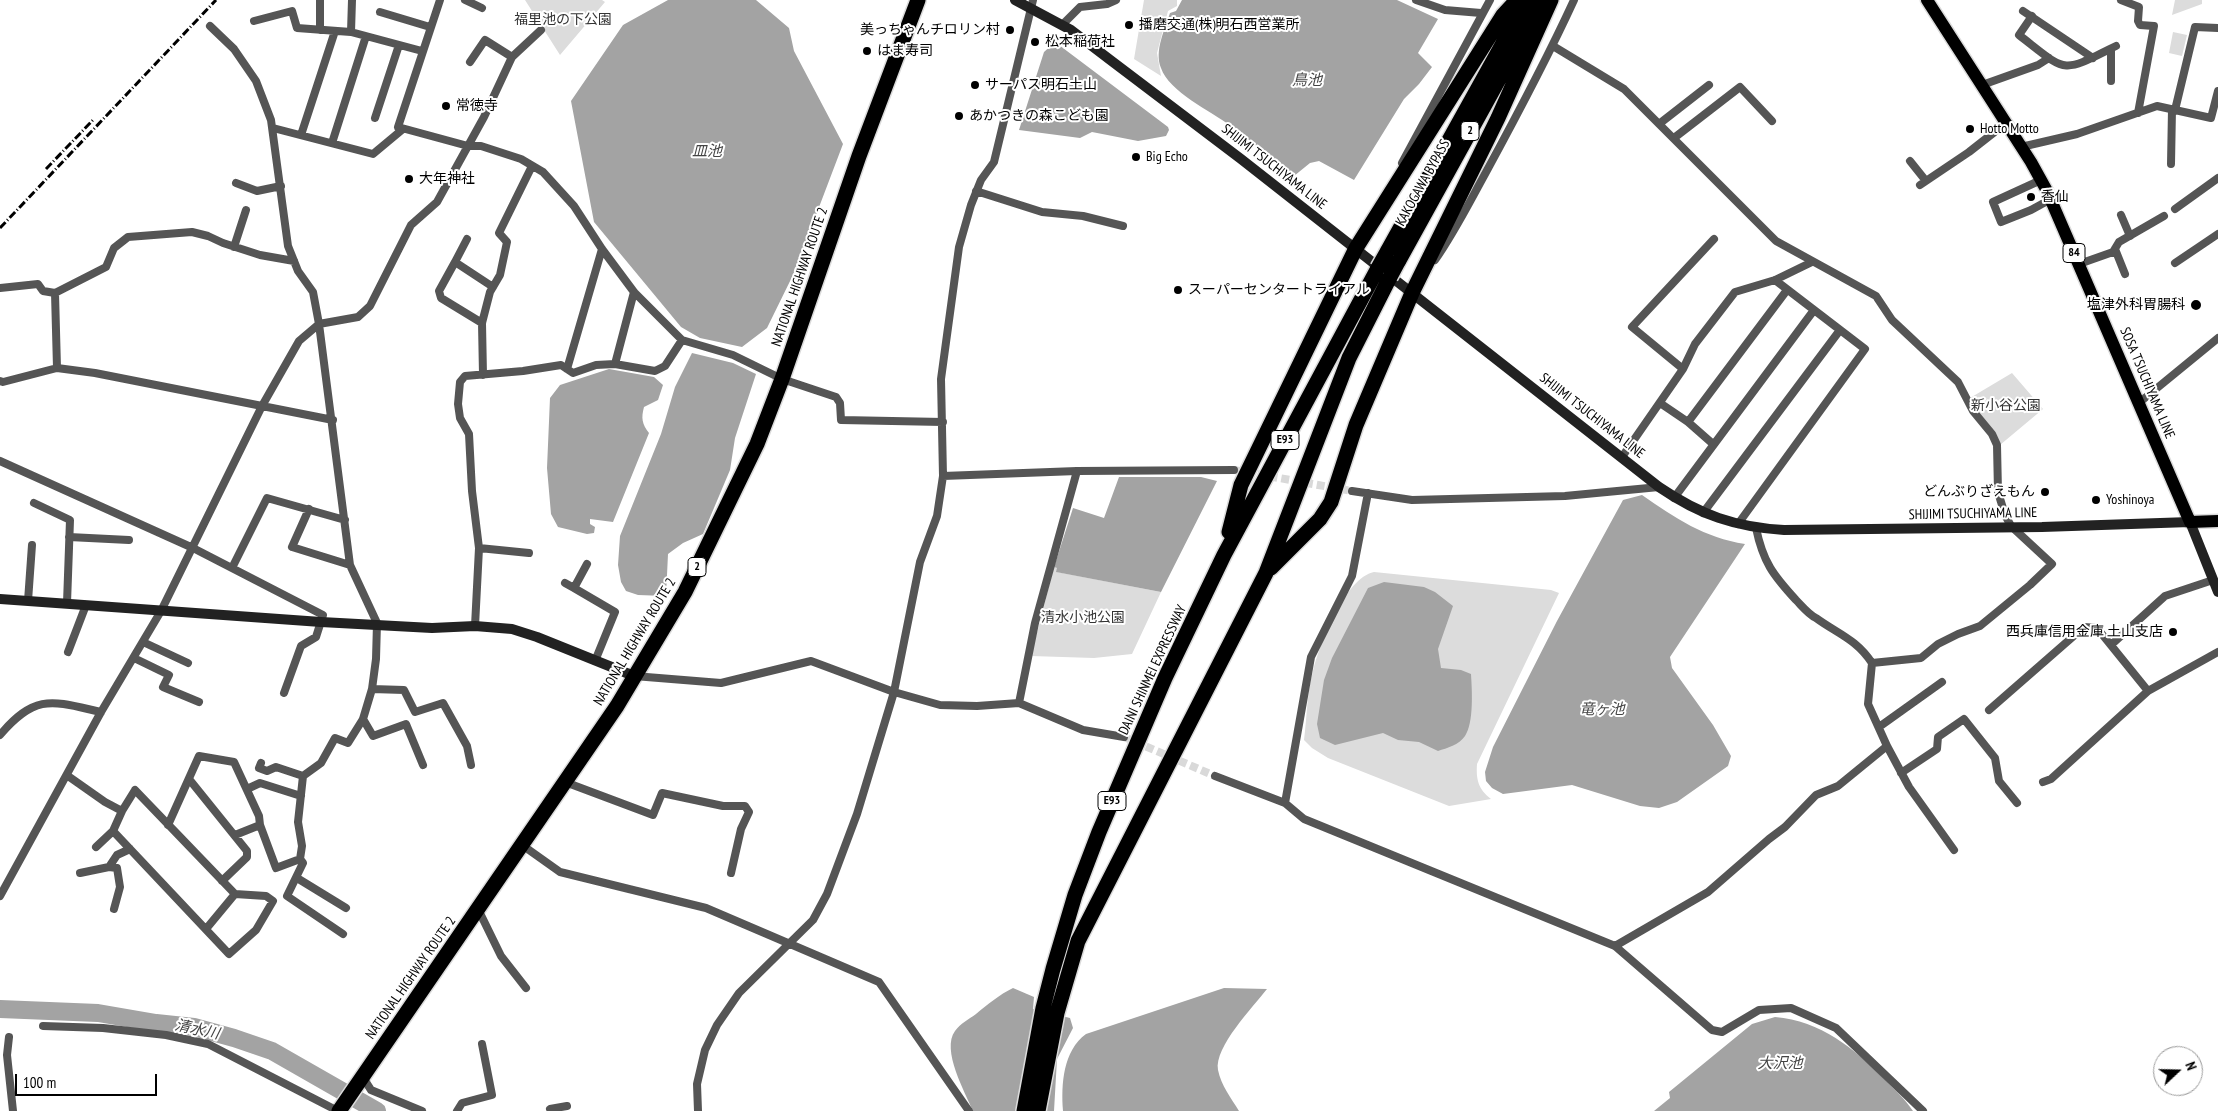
<!DOCTYPE html>
<html>
<head>
<meta charset="utf-8">
<style>
  body { margin:0 }
  #map { position:relative; width:2218px; height:1111px; overflow:hidden; background:#fff; font-family:"PT Sans Narrow",sans-serif }
  canvas { display:block }
  .north { position:absolute; left:2153px; top:1046px; width:50px; height:50px; box-sizing:border-box; background:#fff; border:1px solid #999; border-radius:50%; rotate:69deg; font-size:14px; font-weight:700; line-height:20px; text-align:center; color:#000 }
  .north::after { content:''; display:block; margin:auto; width:18px; height:22px; background:#000; clip-path:polygon(50% 0,100% 100%,50% 72%,0 100%) }
  .scale { position:absolute; left:15px; top:1074px; width:142px; height:22px; box-sizing:border-box; border:2px solid #000; border-top:0; padding-left:6px; font-size:15px; line-height:18px; white-space:nowrap; color:#000; -webkit-text-stroke:4px #fff; paint-order:stroke }
</style>
</head>
<body>
<div id="map">
<canvas width="2218" height="1111"></canvas>
<div class="north">N</div>
<div class="scale">100 m</div>
</div>
<script>
const g = document.querySelector('canvas').getContext('2d');
g.lineJoin = 'round';
function fill(path, color) {
  g.fillStyle = color;
  g.fill(path, 'evenodd');
}
function trace(path, color, width, dash) {
  g.strokeStyle = color;
  g.lineWidth = width;
  g.lineCap = dash ? 'butt' : 'round';
  g.setLineDash(dash || []);
  g.stroke(path);
}
function write(font, color, halo, rows, align = 'center') {
  g.font = font + ' "PT Sans Narrow","Noto Sans JP",sans-serif';
  g.lineWidth = 4;
  g.setLineDash([]);
  g.textBaseline = 'middle';
  g.strokeStyle = halo;
  g.fillStyle = color;
  for (const [text, x, y, turn = 0] of rows) {
    g.save();
    g.translate(x, y);
    g.rotate((+turn || 0) * Math.PI / 180);
    g.textAlign = isNaN(turn) ? turn : align;
    if (halo) g.strokeText(text, 0, 0);
    g.fillText(text, 0, 0);
    g.restore();
  }
}
const green = new Path2D(`
  M525 0H602L605 2 560 55Z
  M1144 0H1177V6L1168 11 1157 53 1161 76 1134 59Z
  M2175 0H2202V4L2172 15Z
  M2173 32 2187 35 2182 56 2169 53Z
  M2012 373 2043 409 2000 445 1970 398Z
  M1054 567 1057 568V572L1161 592 1132 654 1094 658 1031 656Z
  M1374 572 1551 590 1559 593 1477 764C1476 779 1478 789 1491 799L1449 806 1328 758 1312 748 1304 740C1307 717 1307 692 1313 671 1320 643 1345 578 1374 572Z`);
const water = new Path2D(`
  M668 0H756L789 28 794 51 843 144 794 273 767 328 742 347 700 338 681 327 594 222 571 101 623 25Z
  M1182 0H1397L1438 19 1418 53 1432 67 1419 84 1404 99 1354 180 1319 161 1310 163 1294 176C1273 159 1252 142 1231 126 1211 111 1169 92 1161 68 1154 51 1165 29 1170 13L1176 11Z
  M1055 42 1168 127 1169 130 1166 136 1138 141 1092 132 1080 138 1019 130 1044 52Z
  M692 353 733 363 756 374 735 438 730 470 703 534 683 543 668 554 666 596 638 595 626 591 621 582 618 565 620 536 661 434 675 387Z
  M609 369 654 377 663 385 658 400 644 407C641 418 642 424 649 433L613 522 590 519V524L595 527 594 533 587 534 558 527 551 514 547 468 550 398 560 385Z
  M1119 477H1201L1217 481 1161 592 1056 572 1057 568 1054 567 1073 508 1104 518Z
  M1642 495C1675 518 1705 538 1745 544L1670 657 1672 668 1713 725 1731 756 1728 766 1677 802 1659 808 1640 806 1572 785 1503 794 1492 788 1486 781 1485 772 1493 747 1557 621 1623 500Z
  M1384 582 1424 587 1435 592 1453 606 1438 649 1441 668 1461 670 1471 674C1472 690 1474 723 1465 736 1459 745 1447 748 1438 751L1419 742 1398 740 1383 733 1335 745 1320 738 1317 724 1324 680 1332 658 1368 588Z
  M1013 988 1034 997 1033 1009 1070 1018 1073 1028 1057 1059 1054 1111H973C965 1092 941 1050 955 1031 960 1024 969 1019 976 1014 988 1004 999 995 1013 988Z
  M1224 988 1267 989C1253 1007 1214 1047 1218 1070 1221 1085 1231 1098 1239 1111H1063C1061 1084 1063 1051 1086 1034Z
  M1775 1017C1821 1021 1854 1048 1885 1080 1895 1090 1905 1099 1913 1111H1654L1670 1098 1669 1092 1752 1024Z`);
const river = new Path2D(`
  M0 1009 98 1013 156 1023 194 1027 234 1038 272 1051 377 1111`);
const streetTunnel = new Path2D(`
  M1234 470 1352 491
  M1124 737 1215 776`);
const street = new Path2D(`
  M440 0 398 127 468 146H481L521 159 543 172 574 206 602 249 634 292 682 340 733 355 782 379 836 397 840 403 841 420 943 422
  M465 0 482 8
  M1416 0 1445 10 1481 13
  M2121 0 2139 7 2138 21 2140 25 2154 26 2138 113
  M2023 11 2093 58
  M380 12 430 27
  M2032 16 2019 35C2068 73 2060 74 2116 46
  M254 21 292 11 297 28 351 32 422 51
  M1062 25 1080 7 1107 4 1116 0
  M210 26 234 49 256 81 271 120 288 246 298 271 313 292 319 324 350 565 377 623 376 659 372 689 363 719 348 743 335 738 321 763 303 776 298 822 302 846 300 859 303 863 287 896 343 934
  M320 30V0
  M351 32 352 0
  M1553 46 1624 89 1776 241 1876 296 1892 320 1958 382 1973 411 1992 434 1997 445 1998 492 2005 515 2011 526 2052 564 2030 585 1980 626 1958 634 1938 644 1921 658 1872 663C1856 639 1838 634 1816 618 1808 614 1802 606 1796 600 1773 575 1763 562 1756 528
  M2111 49V81
  M470 62 485 40 512 57
  M1982 85 2038 65 2049 58
  M2175 110 2195 27 2218 28
  M375 118 399 45
  M1659 124 1709 85
  M273 128 373 154 403 129
  M301 135 335 31
  M1674 138 1740 87 1772 121
  M332 143 366 36
  M2021 147 2077 134 2157 106 2211 118 2218 91
  M1910 161 1926 181
  M1402 163 1490 0
  M2171 164 2172 109
  M2041 180 1993 202 2001 222 2031 210 2051 199
  M236 183 257 191 281 186
  M1920 185 1969 152 2006 123
  M976 191 1042 212 1083 216 1123 226
  M2175 209 2218 178
  M2121 215 2130 236
  M234 247 246 210
  M2115 249 2125 274
  M1435 260C1454 233 1469 203 1485 174 1516 117 1547 59 1574 0
  M455 262 467 239
  M2175 263 2218 234
  M2079 264 2113 252 2119 242 2164 216
  M0 288 38 284 43 291 55 293 57 368
  M55 293 106 267 114 248 128 237 192 232 208 236 223 243 260 255 294 261
  M482 323 441 298 439 291 455 262 493 287
  M615 364 634 292
  M567 369 602 249
  M1683 369 1632 327 1714 239
  M483 375 482 323 490 292 500 275 507 242 499 233 532 166
  M0 381 3 382 57 368 95 373 333 420
  M2140 402 2218 338
  M1660 403 1688 422 1713 444
  M1688 422 1787 290
  M1622 457 1683 369 1695 344 1735 292 1775 280 1812 262
  M0 461 193 548 323 615 316 637 301 646 284 693
  M943 476 1077 471 1234 470
  M1352 491 1412 500 1565 496 1659 487
  M1674 498 1814 310
  M34 503 70 520 67 603
  M309 509 292 547 350 565
  M1703 513 1840 330
  M1738 524 1865 349 1775 280
  M69 537 129 540
  M479 548 529 553
  M587 564 574 588 615 612 595 661
  M232 568 267 498 345 520
  M565 583 574 588
  M28 601 32 545
  M475 626 479 548 472 491 469 434 460 418 458 404 460 382 465 376 523 371 561 365 573 373 596 365 615 364 655 371 665 366 682 340
  M143 642 188 663
  M2112 644 2165 596 2213 580
  M68 652 86 605
  M134 658 169 675 163 687 199 702
  M634 676 721 683 811 661 894 692 940 705 977 706 1019 703 1083 730 1124 737
  M372 689 404 690 415 712 443 703 467 746 471 765
  M1019 703 1035 623 1077 471
  M1989 710 2084 627 2097 628 2148 691
  M363 719 373 736 406 724 423 765
  M1879 727 1942 682
  M0 735C36 693 52 701 101 712
  M1887 746 1909 787 1954 850
  M261 763 259 768 267 771 276 767 303 776
  M1901 773 1937 749 1938 737 1964 719 1995 758 1999 781 2017 803
  M68 776 105 802 122 811 113 831 96 847
  M1215 776 1285 803 1304 819 1615 946 1712 1030 1722 1032 1759 1010 1791 1008 1836 1028 1923 1111
  M189 779 247 851V857L222 881
  M565 782 653 815 662 793 723 806H745L749 812 741 829 731 873
  M2043 782 2051 779 2148 691 2218 652
  M247 789 260 783 301 796
  M1285 803 1311 657 1352 576 1368 493
  M168 825 199 756 234 762 259 816 260 825 235 835
  M260 825 276 868 300 859
  M113 831 229 954 256 930 273 901 266 896 235 894 135 790 122 811
  M522 845 560 872 706 908 879 982 969 1111
  M109 867 117 868 120 887 114 909
  M80 873 109 867 117 855 130 849
  M297 878 346 908
  M0 896 101 712 161 611 262 406 299 341 319 324 358 317 370 306 411 225 437 202 484 117 512 57 541 30
  M478 909 501 956 526 988
  M206 929 235 894
  M1615 946 1708 892 1769 839 1785 827 1816 795 1838 786 1887 746 1868 704 1872 663
  M43 1026 103 1028 166 1035 208 1044 338 1111
  M9 1037 7 1055 13 1111
  M362 1076 371 1090 422 1111
  M457 1111 462 1103 492 1095 482 1044
  M551 1111 550 1109 567 1106
  M698 1111 697 1084 705 1050 717 1025 739 993 813 920 827 894 857 814 894 692 920 562 937 516 943 476 941 379 959 247 971 205 981 180 994 162 1033 0`);
const secondary = new Path2D(`
  M1015 0 1071 30 1109 59 1241 159 1659 487C1700 515 1735 527 1784 530L2042 527 2190 522 2218 592
  M0 599 321 622 432 628 475 626 512 629 537 637 634 676`);
const primary = new Path2D(`
  M1927 0 2031 162 2047 191 2190 522 2218 521`);
const highway = new Path2D(`
  M1387 252 1527 0
  M1398 262 1541 3
  M1229 532 1241 485 1356 248 1503 15 1517 0
  M1271 568 1320 519 1331 502 1356 425 1412 293 1498 118 1551 0
  M339 1111 617 706 685 592 757 444 782 379 859 156 918 0
  M1024 1111 1043 1008 1053 969 1075 895 1099 832 1165 678 1224 555 1378 268
  M1038 1111 1057 1013 1078 941 1266 573 1349 358 1390 277`);
const rail = new Path2D(`
  M46 169 93 120
  M0 228 216 0`);
const highwayBridge = new Path2D(`
  M1378 268 1387 252
  M1390 277 1398 262`);
const markers = [
  [1129,25,5,"#000"],
  [1010,30,5,"#000"],
  [1035,42,5,"#000"],
  [867,51,5,"#000"],
  [975,85,5,"#000"],
  [446,106,5,"#000"],
  [959,116,5,"#000"],
  [1970,129,5,"#000"],
  [1136,157,5,"#000"],
  [409,179,5,"#000"],
  [2031,197,5,"#000"],
  [1178,290,5,"#000"],
  [2196,305,6,"#000"],
  [2045,492,5,"#000"],
  [2096,500,5,"#000"],
  [2173,632,5,"#000"]
];
const shields = [
  [1470,131,18],
  [2074,253,22],
  [1285,440,28],
  [697,567,18],
  [1112,801,28]
];
const shieldNames = [
  ["2",1470,131],
  ["84",2074,253],
  ["E93",1285,440],
  ["2",697,567],
  ["E93",1112,801]
];
const parkNames = [
  ["福里池の下公園",563,20],
  ["新小谷公園",2006,406],
  ["清水小池公園",1083,618]
];
const poiNames = [
  ["播磨交通(株)明石西営業所",1139,25],
  ["美っちゃんチロリン村",1000,30,"right"],
  ["松本稲荷社",1045,42],
  ["はま寿司",877,51],
  ["サーパス明石土山",985,85],
  ["常徳寺",456,106],
  ["あかつきの森こども園",969,116],
  ["Hotto Motto",1980,129],
  ["Big Echo",1146,157],
  ["大年神社",419,179],
  ["香仙",2041,197],
  ["スーパーセンタートライアル",1188,290],
  ["塩津外科胃腸科",2185,305,"right"],
  ["どんぶりざえもん",2035,492,"right"],
  ["Yoshinoya",2106,500],
  ["西兵庫信用金庫 土山支店",2163,632,"right"]
];
const streetNames = [
  ["SHIJIMI TSUCHIYAMA LINE",1274,167,38],
  ["KAKOGAWA BYPASS",1423,183,-61],
  ["NATIONAL HIGHWAY ROUTE 2",800,277,-71],
  ["SOSA TSUCHIYAMA LINE",2147,383,67],
  ["SHIJIMI TSUCHIYAMA LINE",1592,416,38],
  ["SHIJIMI TSUCHIYAMA LINE",1973,514,-1],
  ["NATIONAL HIGHWAY ROUTE 2",635,642,-59],
  ["DAINI SHINMEI EXPRESSWAY",1153,670,-65],
  ["NATIONAL HIGHWAY ROUTE 2",411,978,-55]
];
const waterNames = [
  ["鳥池",1307,81],
  ["皿池",707,152],
  ["竜ヶ池",1602,710],
  ["清水川",197,1030,12],
  ["大沢池",1780,1064]
];
fill(green, '#dcdcdc');
fill(water, '#a3a3a3');
trace(river, '#a3a3a3', 18);
trace(streetTunnel, '#d9d9d9', 8, [8, 4]);
trace(primary, '#dbdbdb', 15);
trace(highway, '#dbdbdb', 18);
trace(street, '#555', 8);
trace(secondary, '#222', 10);
trace(primary, '#000', 12);
trace(highway, '#000', 15);
trace(rail, '#000', 3, [8, 2.5, 1, 2.5]);
trace(highwayBridge, '#dbdbdb', 18, []);
trace(highwayBridge, '#000', 15);
for (const [x, y, r, color] of markers) {
  const dot = new Path2D();
  dot.arc(x, y, r, 0, 2 * Math.PI);
  g.fillStyle = color;
  g.fill(dot);
  trace(dot, '#fff', 2);
}
for (const [x, y, w] of shields) {
  const box = new Path2D();
  box.roundRect(x - w / 2, y - 9.5, w, 19, 4);
  g.fillStyle = '#fff';
  g.fill(box);
  trace(box, '#000', 1);
}
write('bold 12px', '#000', null, shieldNames);
write('14px', '#333', '#fff', parkNames);
write('14px', '#000', '#fff', poiNames, 'left');
write('14px', '#000', '#fff', streetNames);
write('italic 15px', '#444', '#fff', waterNames);
</script>
</body>
</html>
